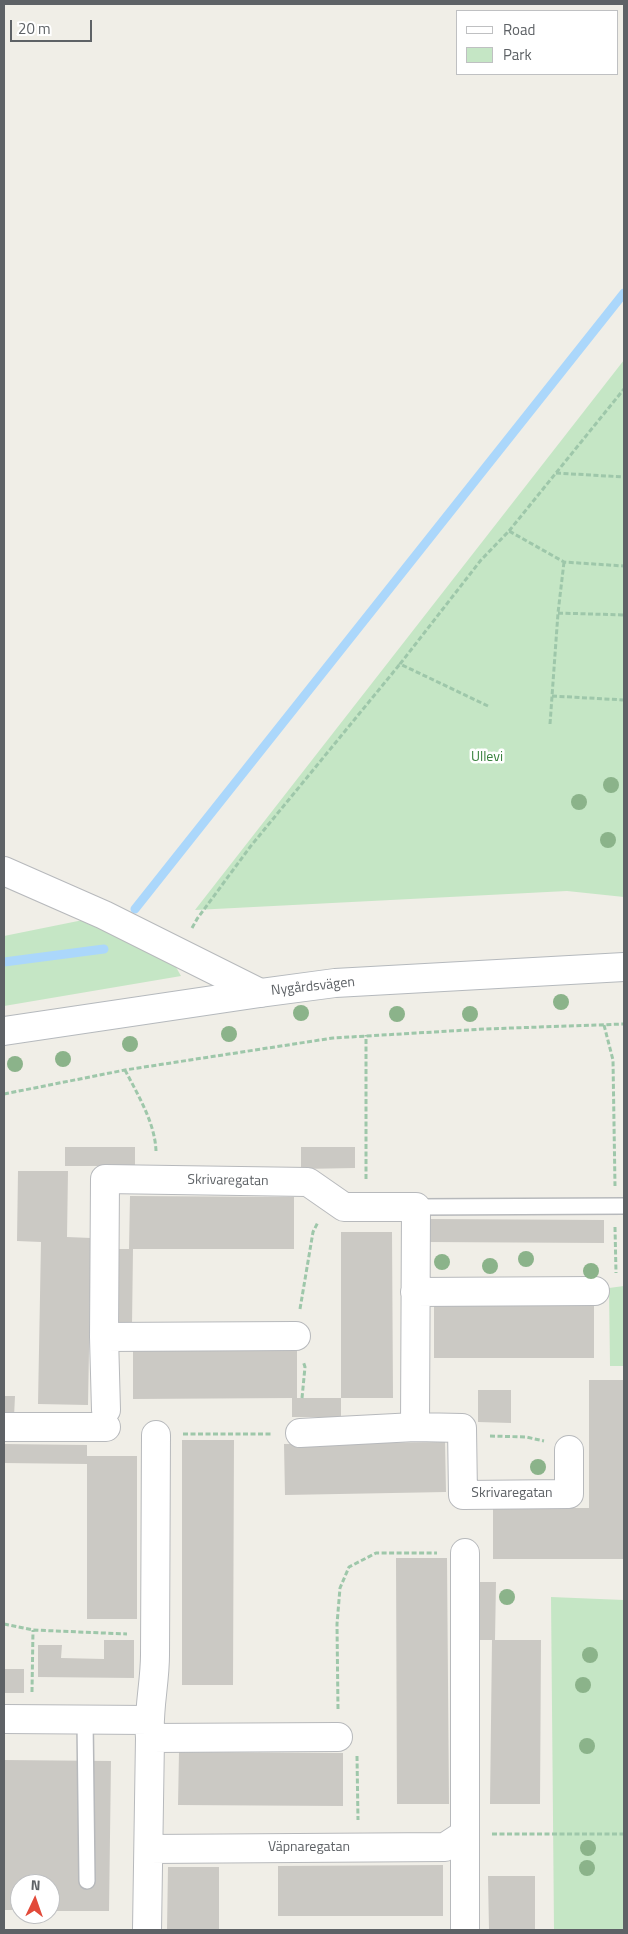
<!DOCTYPE html>
<html>
<head>
<meta charset="utf-8">
<style>
  body { margin:0 }
  #map { position:relative; width:628px; height:1934px; overflow:hidden; background:#f0eee7; font-family:"Titillium Web",sans-serif }
  canvas { display:block }
  .frame { position:absolute; inset:0; border:5px solid #5e6266; pointer-events:none }
  .legend { position:absolute; left:456px; top:10px; width:162px; height:65px; box-sizing:border-box; background:#fff; border:1px solid #bfc0c2; margin:0; padding:6px 9px; list-style:none; font-size:15px; color:#5e6266 }
  .legend li { display:flex; align-items:center; gap:10px; height:25px }
  .legend b { width:25px; border:1px solid #bfc0c2 }
  .north { position:absolute; left:10px; top:1874px; width:50px; height:50px; box-sizing:border-box; background:#fff; border:1px solid #bfc0c2; border-radius:50%; rotate:3deg; font-size:14px; font-weight:700; line-height:20px; text-align:center; color:#5e6266 }
  .north::after { content:''; display:block; margin:auto; width:18px; height:22px; background:#e24a3a; clip-path:polygon(50% 0,100% 100%,50% 72%,0 100%) }
  .scale { position:absolute; left:10px; top:20px; width:82px; height:22px; box-sizing:border-box; border:2px solid #5e6266; border-top:0; padding-left:6px; font-size:15px; line-height:18px; white-space:nowrap; color:#5e6266; -webkit-text-stroke:4px #fff; paint-order:stroke }
</style>
</head>
<body>
<div id="map">
<canvas width="628" height="1934"></canvas>
<div class="frame"></div>
<ul class="legend">
<li><b style="height:6px;background:#fff"></b>Road</li>
<li><b style="height:14px;background:#c5e6c5"></b>Park</li>
</ul>
<div class="north">N</div>
<div class="scale">20 m</div>
</div>
<script>
const g = document.querySelector('canvas').getContext('2d');
g.lineJoin = 'round';
function fill(path, color) {
  g.fillStyle = color;
  g.fill(path, 'evenodd');
}
function trace(path, color, width, dash) {
  g.strokeStyle = color;
  g.lineWidth = width;
  g.lineCap = dash ? 'butt' : 'round';
  g.setLineDash(dash || []);
  g.stroke(path);
}
function write(font, color, halo, rows, align = 'center') {
  g.font = font + ' "Titillium Web",sans-serif';
  g.lineWidth = 5;
  g.setLineDash([]);
  g.textBaseline = 'middle';
  g.strokeStyle = halo;
  g.fillStyle = color;
  for (const [text, x, y, turn = 0] of rows) {
    g.save();
    g.translate(x, y);
    g.rotate((+turn || 0) * Math.PI / 180);
    g.textAlign = isNaN(turn) ? turn : align;
    if (halo) g.strokeText(text, 0, 0);
    g.fillText(text, 0, 0);
    g.restore();
  }
}
const green = new Path2D(`
  M624 360V897L567 891 195 910Z
  M88 919 172 960 181 976 4 1006V936Z
  M624 1286V1366H610L609 1288Z
  M551 1597 624 1600V1930H554Z`);
const stream = new Path2D(`
  M135 909 624 293
  M4 962 104 949`);
const building = new Path2D(`
  M65 1147H135V1166H65Z
  M301 1147H355V1168L301 1169Z
  M18 1171H68L67 1237 91 1238 88 1405 38 1404 41 1242 17 1241Z
  M130 1196 294 1197V1249H133L132 1325H113V1249H129Z
  M427 1219 604 1220V1243L427 1242Z
  M341 1232H392L393 1398H341Z
  M434 1306H594V1358H434Z
  M297 1344V1398H341V1417H292V1398L133 1399V1345Z
  M589 1380H624V1559H493V1508H589Z
  M478 1390H511V1423L478 1422Z
  M4 1396H15L14 1417H4Z
  M182 1440H234L233 1685H182Z
  M445 1442 446 1492 285 1495 284 1444Z
  M4 1444 87 1445V1456H137V1619H87V1464L4 1463Z
  M396 1558H447L449 1804H397Z
  M478 1582H496L495 1640H541L540 1804H490L492 1640H477Z
  M104 1640H134V1678L38 1677V1645H62L61 1658 104 1659Z
  M4 1669H24V1693H4Z
  M179 1752 343 1753V1806L178 1805Z
  M4 1760 111 1761 109 1911H50V1884H20V1910H4Z
  M443 1865V1916H278V1866Z
  M168 1867H219V1930H167Z
  M488 1876H535V1930H489Z`);
const path = new Path2D(`
  M556 473 624 477
  M509 531 624 389
  M558 613 624 615
  M552 696 624 700
  M488 706 400 664 481 560 509 531 564 562 624 566
  M550 724 558 613 564 562
  M192 928 197 919 250 847 400 664
  M604 1025 613 1060 615 1186
  M125 1070C138 1095 155 1123 156 1151
  M4 1094 125 1070 333 1038 484 1029 624 1024
  M366 1179V1035
  M615 1227 616 1273
  M300 1309 313 1232 318 1222
  M302 1398 305 1367 303 1361
  M183 1434H272
  M490 1436 526 1437 544 1441
  M4 1624 33 1630 127 1634
  M32 1692 33 1630
  M338 1709 337 1624 340 1588 349 1567 376 1553H437
  M357 1756 358 1820
  M492 1834H624`);
const lane = new Path2D(`
  M416 1207 624 1206
  M85 1720 87 1881`);
const street = new Path2D(`
  M4 871 104 915 260 993
  M415 1292 595 1291
  M104 1337 296 1336
  M106 1410 104 1337 105 1179 308 1182 344 1207H416L415 1427
  M4 1427H106
  M300 1433 415 1427 462 1428 463 1495 569 1494V1450
  M4 1719 149 1720
  M150 1738 338 1737
  M149 1849 445 1847 465 1834
  M147 1930 150 1738C148 1710 155 1683 155 1655 156 1581 156 1508 156 1435
  M465 1930V1553`);
const secondary = new Path2D(`
  M4 1031 260 993 335 983 624 967`);
const trees = [
  [611,785],
  [579,802],
  [608,840],
  [561,1002],
  [301,1013],
  [397,1014],
  [470,1014],
  [229,1034],
  [130,1044],
  [63,1059],
  [15,1064],
  [526,1259],
  [442,1262],
  [490,1266],
  [591,1271],
  [538,1467],
  [507,1597],
  [590,1655],
  [583,1685],
  [587,1746],
  [588,1848],
  [587,1868]
];
const parkNames = [
  ["Ullevi",487,758]
];
const streetNames = [
  ["Nygårdsvägen",313,987,-6],
  ["Skrivaregatan",228,1181,1],
  ["Skrivaregatan",512,1494],
  ["Väpnaregatan",309,1848]
];
fill(green, '#c5e6c5');
trace(stream, '#abd7fb', 9);
fill(building, '#cbc9c4');
trace(lane, '#b7b9bc', 18);
trace(street, '#b7b9bc', 30);
trace(secondary, '#b5b9bd', 30);
trace(path, '#9ec7aa', 3, [5, 2.5]);
trace(lane, '#fff', 15);
trace(street, '#fff', 28);
trace(secondary, '#fff', 28);
g.fillStyle = '#8bb38a';
for (const [x, y] of trees) {
  g.beginPath();
  g.arc(x, y, 8, 0, 2 * Math.PI);
  g.fill();
}
write('14px', '#39823e', '#fff', parkNames);
write('14px', '#5e6266', '#fff', streetNames);
</script>
</body>
</html>
